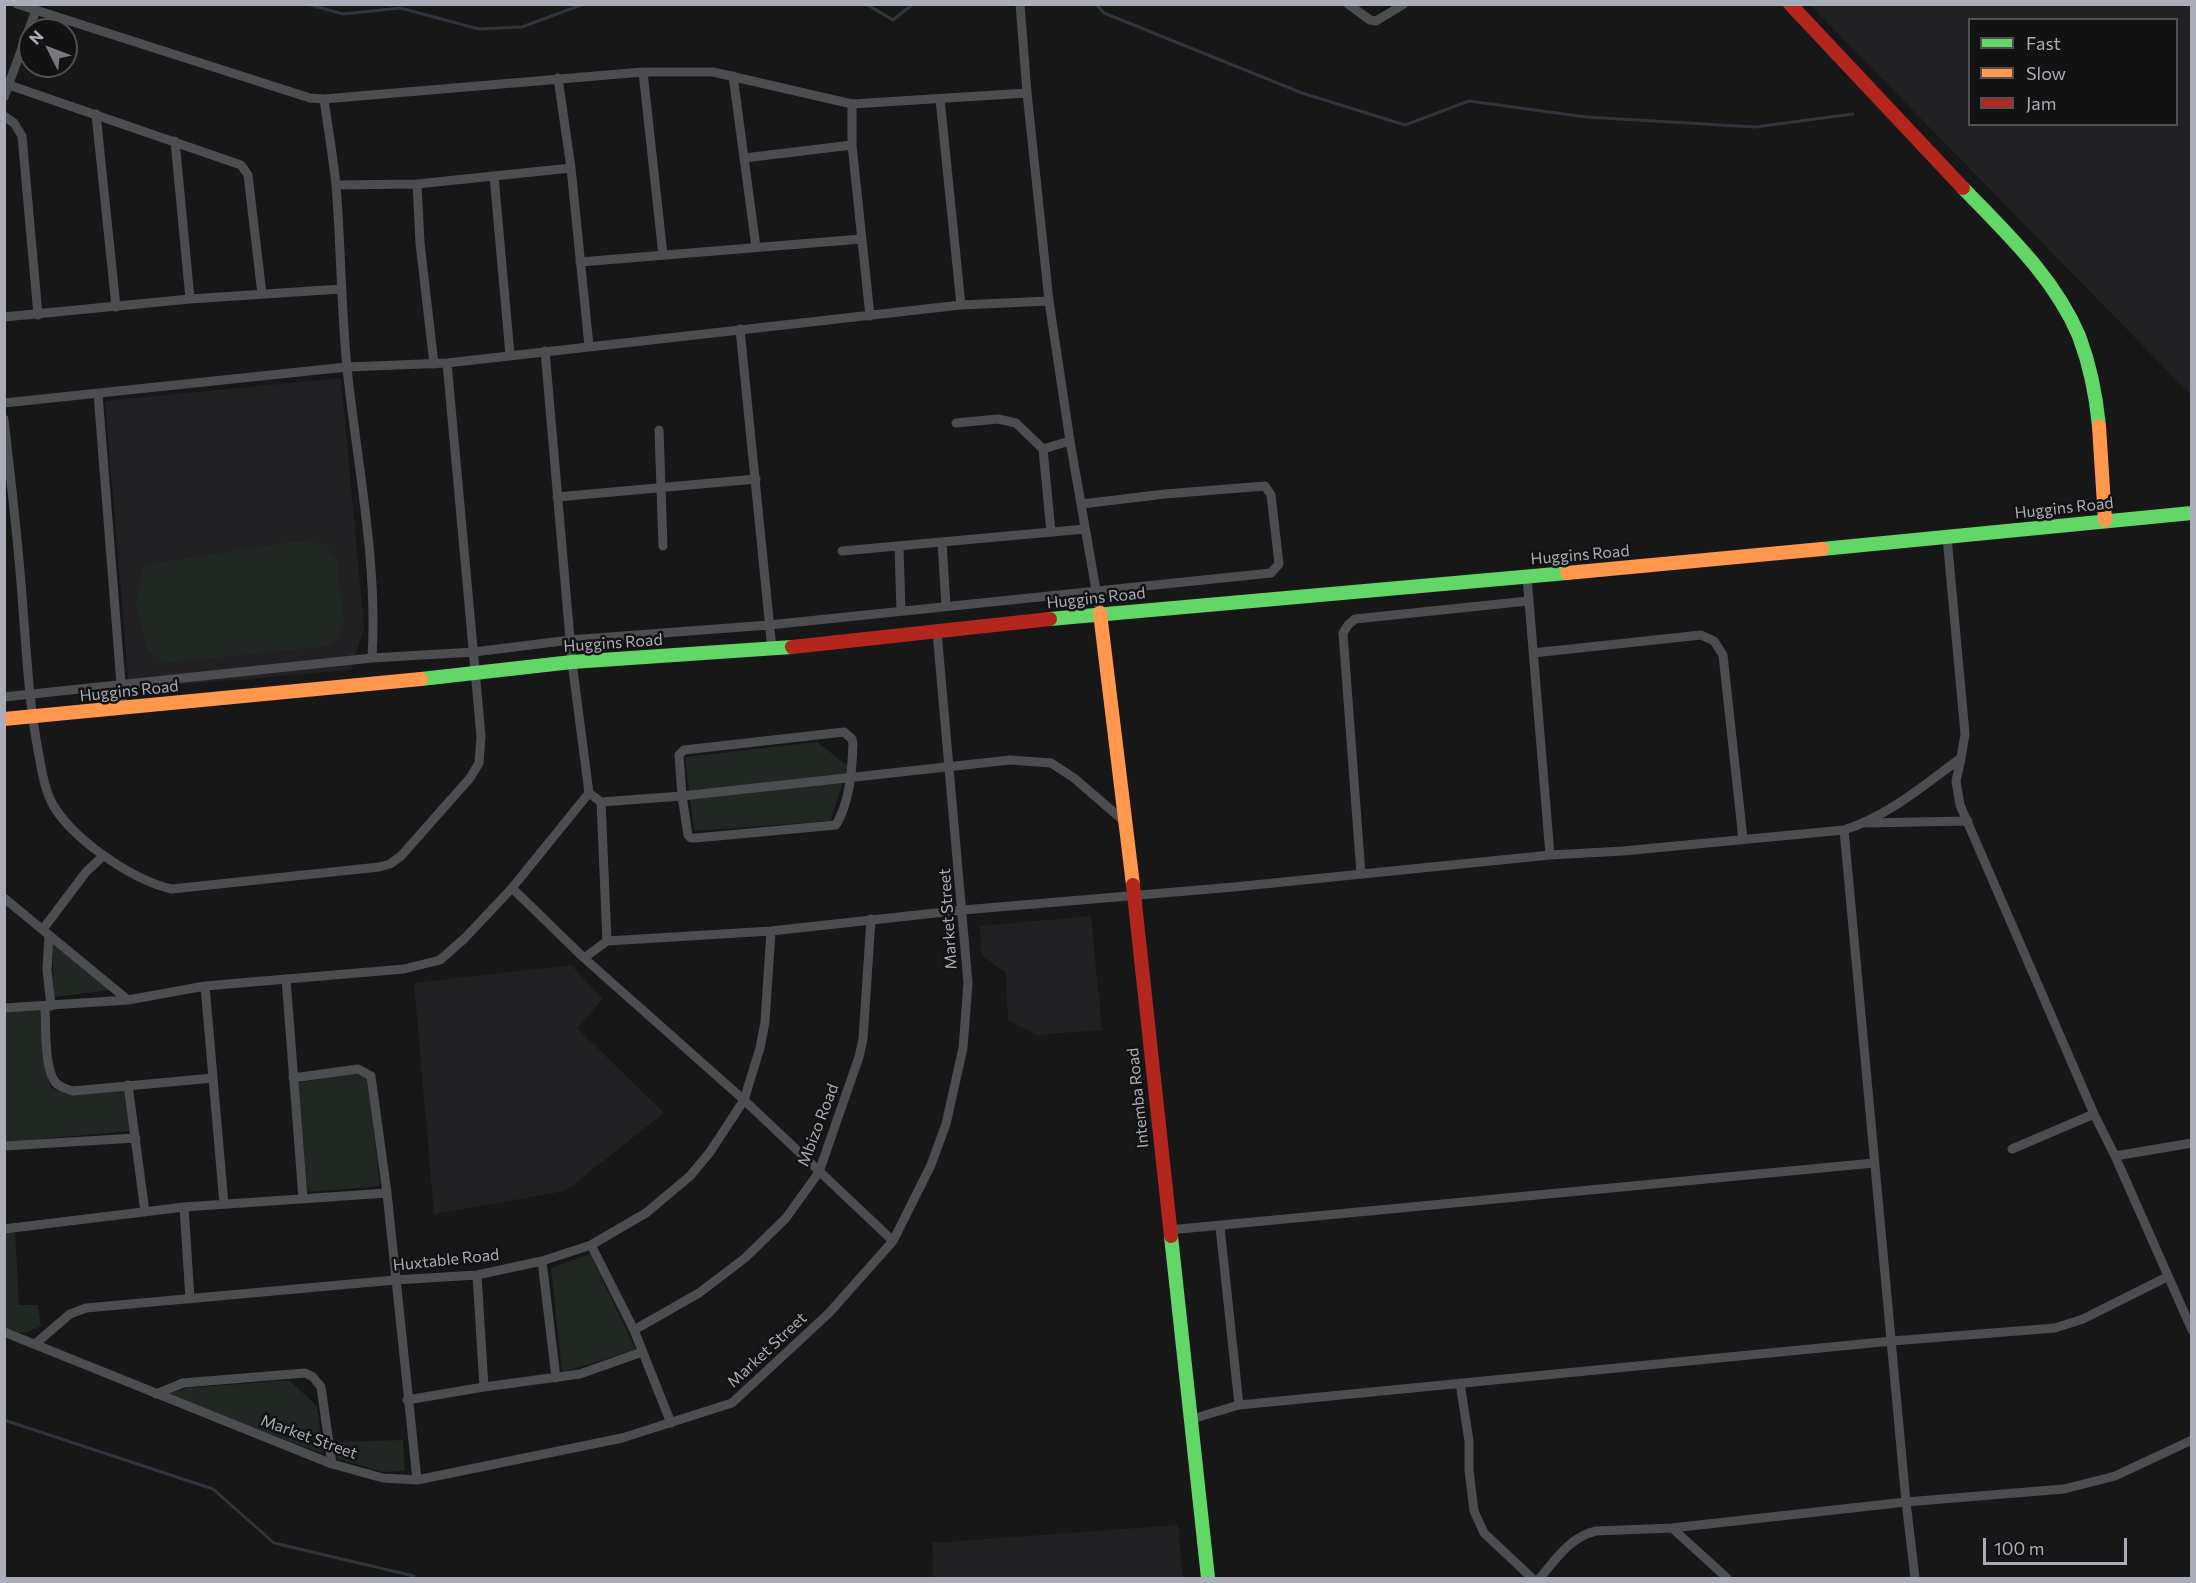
<!DOCTYPE html>
<html>
<head>
<meta charset="utf-8">
<style>
  body { margin:0 }
  #map { position:relative; width:2196px; height:1583px; overflow:hidden; background:#171718; font-family:Commissioner,sans-serif }
  canvas { display:block }
  .frame { position:absolute; inset:0; border:6px solid #aaadb7; pointer-events:none }
  .legend { position:absolute; left:1968px; top:18px; width:210px; height:108px; box-sizing:border-box; background:#121213; border:2px solid #4f5055; margin:0; padding:8px 10px; list-style:none; font-size:18px; color:#aaadb7 }
  .legend li { display:flex; align-items:center; gap:12px; height:30px }
  .legend b { width:30px; border:2px solid #4f5055 }
  .north { position:absolute; left:18px; top:18px; width:60px; height:60px; box-sizing:border-box; background:#121213; border:2px solid #4f5055; border-radius:50%; rotate:312deg; font-size:16px; font-weight:700; line-height:24px; text-align:center; color:#aaadb7 }
  .north::after { content:''; display:block; margin:auto; width:21px; height:27px; background:#77787f; clip-path:polygon(50% 0,100% 100%,50% 72%,0 100%) }
  .scale { position:absolute; left:1983px; top:1538px; width:144px; height:27px; box-sizing:border-box; border:3px solid #aaadb7; border-top:0; padding-left:8px; font-size:18px; line-height:21px; white-space:nowrap; color:#aaadb7; -webkit-text-stroke:4px #121213; paint-order:stroke }
</style>
</head>
<body>
<div id="map">
<canvas width="2196" height="1583"></canvas>
<div class="frame"></div>
<ul class="legend">
<li><b style="height:8px;background:#63d668"></b>Fast</li>
<li><b style="height:8px;background:#ff974d"></b>Slow</li>
<li><b style="height:8px;background:#b3261e"></b>Jam</li>
</ul>
<div class="north">N</div>
<div class="scale">100 m</div>
</div>
<script>
const g = document.querySelector('canvas').getContext('2d');
g.lineJoin = 'round';
function fill(path, color) {
  g.fillStyle = color;
  g.fill(path, 'evenodd');
}
function trace(path, color, width, dash) {
  g.strokeStyle = color;
  g.lineWidth = width;
  g.lineCap = dash ? 'butt' : 'round';
  g.setLineDash(dash || []);
  g.stroke(path);
}
function write(font, color, halo, rows, align = 'center') {
  g.font = font + ' Commissioner,sans-serif';
  g.lineWidth = 5;
  g.setLineDash([]);
  g.textBaseline = 'middle';
  g.strokeStyle = halo;
  g.fillStyle = color;
  for (const [text, x, y, turn = 0] of rows) {
    g.save();
    g.translate(x, y);
    g.rotate((+turn || 0) * Math.PI / 180);
    g.textAlign = isNaN(turn) ? turn : align;
    if (halo) g.strokeText(text, 0, 0);
    g.fillText(text, 0, 0);
    g.restore();
  }
}
const built = new Path2D(`
  M1810 5H2191L2192 390 2189 393ZM1970 20H2176V124H1970Z
  M341 378 364 627 351 670 129 689 105 401Z
  M1091 916 1102 1030 1036 1035 1008 1020 1006 977 1005 972 982 956 980 926Z
  M571 965 603 999 577 1028 664 1113 565 1191 434 1214 414 983Z
  M1178 1525 1183 1578H934L932 1543Z`);
const green = new Path2D(`
  M295 541 325 544 337 560 344 625 331 646 164 663 147 650 136 604 143 565Z
  M817 742 848 766 830 821 694 831 685 757Z
  M52 941 110 990 54 997Z
  M41 1009 44 1064 51 1088 69 1095 126 1088 131 1131 5 1142 4 1011Z
  M358 1072 368 1080 380 1186 307 1192 298 1083Z
  M15 1230 19 1305H38L41 1326C25 1334 22 1334 5 1328V1232Z
  M590 1254 636 1350 562 1372 551 1268Z
  M289 1380 317 1406 323 1454 166 1394 189 1388Z
  M403 1440 405 1471 384 1472 338 1459 335 1442Z`);
const stream = new Path2D(`
  M307 4 343 14 400 8 479 29 522 27 584 4
  M709 4H713
  M866 4 893 20 913 4
  M1096 4 1104 13 1302 93 1405 125 1469 101 1586 117 1755 127 1853 114
  M4 1420 213 1489 274 1543 414 1576`);
const street = new Path2D(`
  M17 4 310 98 324 99 643 72H713L852 104 1027 93
  M1020 4 1027 93 1049 301 1070 441 1100 613
  M1348 4 1370 20 1376 21 1404 4
  M643 72 663 255
  M733 76 756 247
  M558 78 571 168 589 346
  M9 85 241 165 248 175 262 294
  M4 97 36 10
  M324 99C328 128 333 157 336 185 341 246 341 307 347 368 357 464 378 561 372 658
  M940 99 961 305
  M852 104V145L870 316
  M96 114 116 307
  M4 116 14 123 22 136 38 315
  M175 141 190 299
  M744 158 852 145
  M494 176 510 355
  M417 184 420 243 434 364
  M336 185 417 184 571 168
  M580 262 861 239
  M4 317 190 299 341 289
  M740 329 772 649
  M98 394 123 709
  M4 403 347 367 447 363 961 305 1049 301
  M4 419C11 483 19 546 23 610 27 657 29 704 38 750 41 766 43 784 50 799 66 835 134 882 172 889L379 867 390 864 401 856 470 778 479 763 481 736 447 363
  M956 423 998 419 1016 423 1043 449 1070 441
  M659 430 663 546
  M1043 449 1051 532
  M557 497 756 479
  M942 542 946 606
  M899 546 901 611
  M842 551 1085 529
  M1527 577 1550 855
  M1533 653 1701 635 1714 641 1723 655 1743 839
  M4 697 372 658 474 652 570 640 769 625 1271 573 1279 564 1271 495 1265 486 1165 494 1082 504
  M844 732 852 739 853 744C852 771 850 801 836 825L696 838H691L688 835 682 796 679 755 684 750Z
  M1961 759 1956 781 1960 805 2094 1114 2115 1156 2192 1330
  M589 793 601 802 682 796 1010 760 1051 763 1074 778 1125 822
  M601 802 607 941
  M1866 823 1968 821
  M1844 830 1906 1502 1915 1578
  M1361 874 1343 633 1348 625 1355 619 1528 601
  M512 888 584 958 744 1100 893 1241
  M4 898 128 1000
  M43 929 86 872 103 856
  M49 935 47 970 51 1006
  M584 958 607 941 771 931 963 910 1234 887 1550 855 1623 851 1844 830C1888 816 1924 785 1961 758L1965 734 1947 537
  M286 979 303 1198
  M205 986 224 1204
  M45 1006C46 1024 44 1070 56 1083 61 1088 67 1089 73 1091L213 1078
  M4 1008 128 1000 205 986 404 969 440 960 465 938 512 888 589 793 572 662 545 351
  M293 1078 358 1069 371 1076 387 1193 417 1480
  M128 1085 145 1212
  M4 1146 136 1138
  M2012 1149 2094 1114
  M2115 1156 2192 1143
  M184 1207 190 1299
  M1220 1227 1239 1405
  M4 1229 184 1207 387 1193
  M1169 1230 1874 1163
  M591 1245 634 1330 671 1423
  M542 1261 556 1378
  M477 1275 484 1387
  M634 1330 699 1293 745 1258 786 1218 819 1172 859 1057 863 1039 871 919
  M4 1332 332 1464 383 1478 417 1480 622 1438 732 1403 829 1313 893 1241 931 1165 946 1124 963 1048 968 983 937 632
  M35 1344 70 1314 86 1308 395 1280 477 1275 542 1261 591 1245 646 1213 690 1176 710 1152 744 1100 760 1048 765 1022 771 931
  M1460 1383 1469 1441V1470L1474 1511 1484 1533 1532 1578
  M156 1394 183 1383 305 1373 313 1377 321 1387 332 1464
  M407 1400 484 1387 580 1374 642 1352
  M1192 1419 1239 1405 1892 1341 2055 1328 2083 1319 2167 1277
  M1672 1528 1727 1578
  M1540 1578C1556 1559 1570 1537 1596 1531L1672 1528 1906 1502 2064 1489 2115 1476 2192 1440`);
const fast = new Path2D(`
  M1963 188C2006 233 2054 277 2079 336 2090 365 2096 395 2099 426
  M1822 549 2192 513
  M1050 619 1567 573
  M421 679 572 662 792 647
  M1171 1236 1208 1578`);
const slow = new Path2D(`
  M2099 426 2105 520
  M1567 573 1822 549
  M1100 613 1133 885
  M4 719 421 679`);
const jam = new Path2D(`
  M1790 4 1963 188
  M792 647 1050 619
  M1133 885 1171 1236`);
const streetNames = [
  ["Huggins Road",2064,508,-6],
  ["Huggins Road",1580,555,-5],
  ["Huggins Road",1096,598,-6],
  ["Huggins Road",613,643,-4],
  ["Huggins Road",129,691,-6],
  ["Market Street",948,919,-94],
  ["Intemba Road",1138,1098,-96],
  ["Mbizo Road",818,1125,-69],
  ["Huxtable Road",446,1260,-6],
  ["Market Street",767,1350,-43],
  ["Market Street",309,1437,20]
];
fill(built, '#212123');
fill(green, '#212722');
trace(stream, '#2f353c', 3);
trace(street, '#4c4d50', 9);
trace(fast, '#63d668', 14);
trace(slow, '#ff974d', 14);
trace(jam, '#b3261e', 14);
write('16px', '#aaadb7', '#121213', streetNames);
</script>
</body>
</html>
